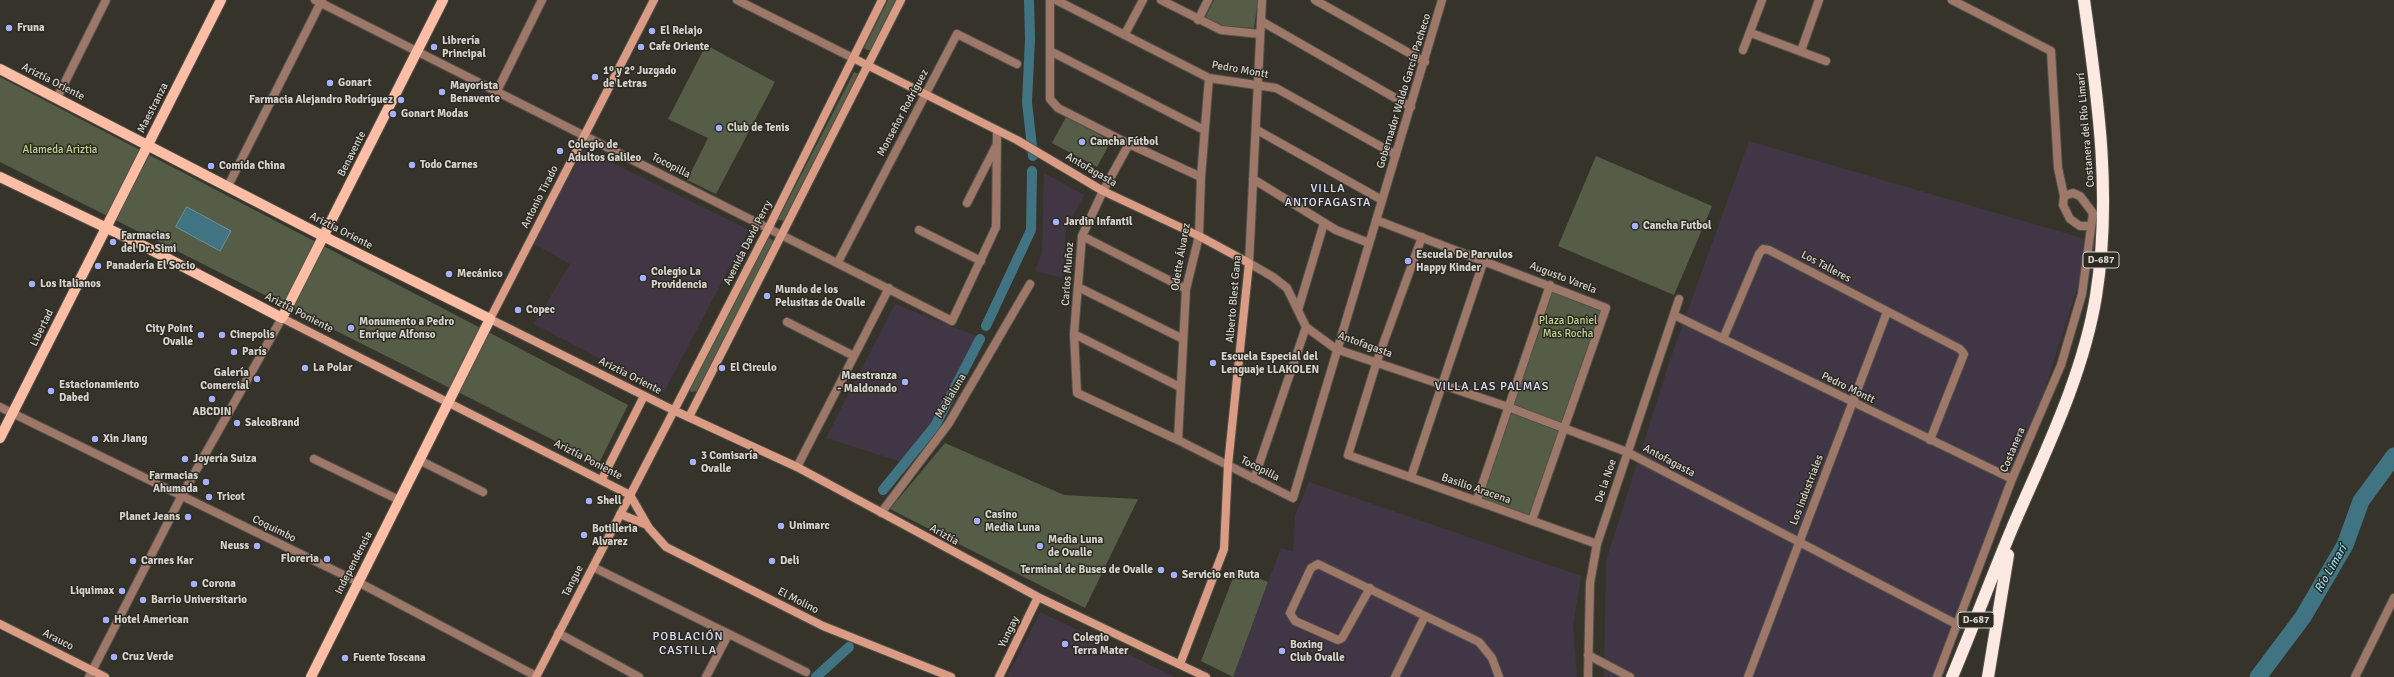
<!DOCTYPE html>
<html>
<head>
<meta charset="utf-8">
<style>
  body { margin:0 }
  canvas { display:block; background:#36332b }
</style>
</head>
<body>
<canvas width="2394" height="677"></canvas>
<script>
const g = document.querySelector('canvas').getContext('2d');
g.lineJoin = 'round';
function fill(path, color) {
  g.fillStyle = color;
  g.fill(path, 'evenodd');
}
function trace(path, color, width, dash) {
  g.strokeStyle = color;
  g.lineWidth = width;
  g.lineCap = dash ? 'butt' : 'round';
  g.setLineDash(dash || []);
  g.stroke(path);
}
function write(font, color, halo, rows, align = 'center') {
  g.font = font + ' Signika,sans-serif';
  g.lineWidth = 3;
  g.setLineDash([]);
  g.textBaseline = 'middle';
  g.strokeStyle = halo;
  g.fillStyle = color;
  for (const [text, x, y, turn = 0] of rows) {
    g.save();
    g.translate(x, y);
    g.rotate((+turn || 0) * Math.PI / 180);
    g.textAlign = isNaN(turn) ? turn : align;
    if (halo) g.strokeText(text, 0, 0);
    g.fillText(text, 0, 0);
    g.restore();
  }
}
const industrial = new Path2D(`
  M1749 141 2092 241 2009 501 1965 600 1943 677H1604L1606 561 1671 357Z
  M895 304 976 336 930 427 905 463 826 438Z
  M1309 482 1581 576 1573 625 1577 677H1233L1281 548 1293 552 1295 515Z`);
const education = new Path2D(`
  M584 149 749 230 664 392 534 324 570 264 533 243Z
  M1044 173 1084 195 1066 230 1062 278 1035 271 1042 252Z
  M1040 612 1171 675 1174 677H1007Z`);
const green = new Path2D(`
  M888 0H897L873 50H867L864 48Z
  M1214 0H1258L1254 28 1224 26 1205 18Z
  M706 45 775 82 716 194 687 180 708 138 668 119Z
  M854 72 859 74 785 221 778 220Z
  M0 77 628 405 599 463 0 162Z
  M1066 117 1111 141 1097 167 1052 143Z
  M1596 156 1712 206 1674 295 1558 246Z
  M770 238 774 242 697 391 691 392 689 388 766 240Z
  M1551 288 1605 308 1562 425 1511 406Z
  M1510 411 1560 429 1530 516 1481 499Z
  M945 443 1064 495 1138 499 1085 608 890 509Z
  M1236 570 1268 582 1233 677 1201 661Z`);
const water = new Path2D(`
  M187 207 231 231 220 251 176 227Z`);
const canal = new Path2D(`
  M1029 0 1030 39 1027 102 1033 156
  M986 326 1031 230 1032 171
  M883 490 935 426 980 339
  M816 677 849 647`);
const river = new Path2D(`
  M2258 677 2303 617 2345 545 2361 501 2394 456`);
const street = new Path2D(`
  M315 0 952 321 996 227 997 131
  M737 0 853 58
  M1050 0V99L1058 108 1129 144 1201 177
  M1056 0 1209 78 1276 88 1396 155
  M1161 0 1221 30 1260 34
  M1262 0 1249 263 1273 277 1287 288 1306 327 1336 349 1508 407 1627 452 1958 625
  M1315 0 1425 62
  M1952 0 2051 51 2058 168 2064 196 2063 205 2070 219 2080 226H2090
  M1198 20 1208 0
  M1261 21 1411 107
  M1751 33 1826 61
  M1125 34 1143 0
  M1743 50 1762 0
  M1050 51 1204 130
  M1801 51 1819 0
  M497 91 542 0
  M57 98 106 0
  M1257 130 1382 200
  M1129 144 1103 191 1082 236 1074 334 1077 393 1178 440 1293 498 1442 0
  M1253 179 1336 230 1369 243
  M228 186 322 0
  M967 203 996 146
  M1376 220 1606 308 1532 520
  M919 230 981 261
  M1082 236 1186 289
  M1422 237 1377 361 1348 455 1597 544
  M838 262 957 34 1017 64
  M1078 287 1183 339
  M1298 310 1324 223
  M1674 315 2012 479
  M787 322 854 356
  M1074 334 1180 387
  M1723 339 1759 254 1763 249 1769 250 1960 349 1964 354 1930 440
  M0 407 358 582 536 676
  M1178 440 1186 289 1199 236 1201 177 1209 78
  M314 459 399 500
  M419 460 483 492
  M797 467 889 288
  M1411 477 1484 260
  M1254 479 1306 327
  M1477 500 1550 285
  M881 513 949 423 1030 284
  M593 567 806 672
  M1370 588 1342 638 1338 640 1295 621 1290 613 1311 568 1318 564 1479 642 1492 658 1499 677
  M558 633 639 677
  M1588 655 1630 677
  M89 677 181 497 282 318
  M706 677 728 635
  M1395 677 1425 616
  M1588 677 1590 583 1597 544 1679 299
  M1748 677 1887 312
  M1937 677 2012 479 2061 365 2082 294 2093 213 2080 196 2073 193 2064 196
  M2355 677 2394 598`);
const secondary = new Path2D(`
  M654 0 490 319 673 410 797 467 1038 597 1206 677
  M853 58 1017 140 1103 191 1199 236 1249 263 1228 465 1224 549 1180 664
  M282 318 630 495 649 528 666 547 823 626 951 677
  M689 417 901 0
  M602 479 644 396
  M620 514 647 525
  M0 624 105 677
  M536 677 769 227 882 0
  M999 677 1038 597`);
const primary = new Path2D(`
  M0 69 323 236 490 319 311 677
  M0 177 134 241 282 318 443 0
  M0 438 221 0`);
const highway = new Path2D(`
  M1952 677C1973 627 1992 576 2013 526 2045 452 2083 376 2096 296 2112 196 2098 100 2084 0
  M1988 677 2008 555`);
const markers = [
  [9,28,4,"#a5b1fc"],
  [652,31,4,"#a5b1fc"],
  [434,47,4,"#a5b1fc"],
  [641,47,4,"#a5b1fc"],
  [595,77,4,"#a5b1fc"],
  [330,83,4,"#a5b1fc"],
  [442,92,4,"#a5b1fc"],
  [401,100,4,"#a5b1fc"],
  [393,114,4,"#a5b1fc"],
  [719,128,4,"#a5b1fc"],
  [1082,142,4,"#a5b1fc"],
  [560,151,4,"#a5b1fc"],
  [412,165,4,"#a5b1fc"],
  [211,166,4,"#a5b1fc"],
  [1056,222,4,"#a5b1fc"],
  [1635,226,4,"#a5b1fc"],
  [113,242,4,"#a5b1fc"],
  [1408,261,4,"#a5b1fc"],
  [98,266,4,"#a5b1fc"],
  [449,274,4,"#a5b1fc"],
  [643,278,4,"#a5b1fc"],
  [32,284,4,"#a5b1fc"],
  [767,296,4,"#a5b1fc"],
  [518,310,4,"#a5b1fc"],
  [351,328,4,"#a5b1fc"],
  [201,335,4,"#a5b1fc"],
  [222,335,4,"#a5b1fc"],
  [234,352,4,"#a5b1fc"],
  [1213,363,4,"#a5b1fc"],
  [305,368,4,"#a5b1fc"],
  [722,368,4,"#a5b1fc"],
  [257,379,4,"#a5b1fc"],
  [905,382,4,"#a5b1fc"],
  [51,391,4,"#a5b1fc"],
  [212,399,4,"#a5b1fc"],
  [237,423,4,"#a5b1fc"],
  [95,439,4,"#a5b1fc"],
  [185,459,4,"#a5b1fc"],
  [693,462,4,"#a5b1fc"],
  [206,482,4,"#a5b1fc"],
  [209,497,4,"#a5b1fc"],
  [589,501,4,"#a5b1fc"],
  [188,517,4,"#a5b1fc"],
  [977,521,4,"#a5b1fc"],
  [781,526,4,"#a5b1fc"],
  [584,535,4,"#a5b1fc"],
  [257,546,4,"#a5b1fc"],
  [1040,546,4,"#a5b1fc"],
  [327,559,4,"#a5b1fc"],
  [133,561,4,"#a5b1fc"],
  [772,561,4,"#a5b1fc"],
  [1161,570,4,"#a5b1fc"],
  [1174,575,4,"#a5b1fc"],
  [194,584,4,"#a5b1fc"],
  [122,591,4,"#a5b1fc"],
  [143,600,4,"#a5b1fc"],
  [106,620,4,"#a5b1fc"],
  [1065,644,4,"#a5b1fc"],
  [1282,651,4,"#a5b1fc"],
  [114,657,4,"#a5b1fc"],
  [345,658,4,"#a5b1fc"]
];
const shields = [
  [2101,260,36],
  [1976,620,36]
];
const shieldNames = [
  ["D-687",2101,260],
  ["D-687",1976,620]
];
const poiNames = [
  ["Fruna",17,28],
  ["El Relajo",660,31],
  ["Librería",442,41],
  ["Principal",442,54],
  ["Cafe Oriente",649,47],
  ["1º y 2° Juzgado",603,71],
  ["de Letras",603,84],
  ["Gonart",338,83],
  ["Mayorista",450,86],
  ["Benavente",450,99],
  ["Farmacia Alejandro Rodríguez",393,100,"right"],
  ["Gonart Modas",401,114],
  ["Club de Tenis",727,128],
  ["Cancha Fútbol",1090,142],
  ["Colegio de",568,145],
  ["Adultos Galileo",568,158],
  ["Todo Carnes",420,165],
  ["Comida China",219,166],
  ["Jardin Infantil",1064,222],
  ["Cancha Futbol",1643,226],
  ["Farmacias",121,236],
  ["del Dr. Simi",121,249],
  ["Escuela De Parvulos",1416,255],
  ["Happy Kinder",1416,268],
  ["Panadería El Socio",106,266],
  ["Colegio La",651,272],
  ["Providencia",651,285],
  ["Mecánico",457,274],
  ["Los Italianos",40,284],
  ["Mundo de los",775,290],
  ["Pelusitas de Ovalle",775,303],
  ["Copec",526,310],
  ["Monumento a Pedro",359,322],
  ["Enrique Alfonso",359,335],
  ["City Point",193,329,"right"],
  ["Ovalle",193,342,"right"],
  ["Cinepolis",230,335],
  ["París",242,352],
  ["Escuela Especial del",1221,357],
  ["Lenguaje LLAKOLEN",1221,370],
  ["La Polar",313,368],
  ["El Circulo",730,368],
  ["Galería",249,373,"right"],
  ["Comercial",249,386,"right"],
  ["Maestranza",897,376,"right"],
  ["- Maldonado",897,389,"right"],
  ["Estacionamiento",59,385],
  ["Dabed",59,398],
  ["ABCDIN",212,412,"center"],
  ["SalcoBrand",245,423],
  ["Xin Jiang",103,439],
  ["3 Comisaría",701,456],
  ["Ovalle",701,469],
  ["Joyería Suiza",193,459],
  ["Farmacias",198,476,"right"],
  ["Ahumada",198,489,"right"],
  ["Tricot",217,497],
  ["Shell",597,501],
  ["Casino",985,515],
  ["Media Luna",985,528],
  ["Planet Jeans",180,517,"right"],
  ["Unimarc",789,526],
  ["Botilleria",592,529],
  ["Alvarez",592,542],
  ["Media Luna",1048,540],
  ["de Ovalle",1048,553],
  ["Neuss",249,546,"right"],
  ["Floreria",319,559,"right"],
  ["Carnes Kar",141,561],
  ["Deli",780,561],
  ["Terminal de Buses de Ovalle",1153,570,"right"],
  ["Servicio en Ruta",1182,575],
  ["Corona",202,584],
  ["Liquimax",114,591,"right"],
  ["Barrio Universitario",151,600],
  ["Hotel American",114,620],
  ["Colegio",1073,638],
  ["Terra Mater",1073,651],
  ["Boxing",1290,645],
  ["Club Ovalle",1290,658],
  ["Cruz Verde",122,657],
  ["Fuente Toscana",353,658]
];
const streetNames = [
  ["Pedro Montt",1240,70,10],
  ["Ariztía Oriente",53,82,27],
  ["Gobernador Waldo García Pacheco",1404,91,-73],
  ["Maestranza",153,108,-63],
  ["Monseñor Rodríguez",903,113,-62],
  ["Costanera del Río Limarí",2086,130,-95],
  ["Benavente",352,154,-63],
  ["Tocopilla",671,166,27],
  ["Antofagasta",1091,170,30],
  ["Antonio Tirado",540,197,-63],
  ["Ariztía Oriente",341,231,27],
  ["Avenida David Perry",748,243,-63],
  ["Odette Álvarez",1181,257,-80],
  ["Los Talleres",1826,267,28],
  ["Carlos Muñoz",1068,274,-86],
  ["Augusto Varela",1563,278,21],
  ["Alberto Blest Gana",1234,299,-85],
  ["Ariztía Poniente",299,313,27],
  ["Libertad",42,328,-64],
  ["Antofagasta",1365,345,20],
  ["Ariztía Oriente",630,376,27],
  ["Pedro Montt",1848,388,26],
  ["Medialuna",951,396,-59],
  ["Costanera",2013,450,-67],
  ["Ariztía Poniente",588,460,27],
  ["Antofagasta",1669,461,28],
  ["Tocopilla",1260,469,27],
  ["De la Noe",1606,481,-71],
  ["Basilio Aracena",1476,489,19],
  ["Los Industriales",1807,490,-69],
  ["Coquimbo",274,529,26],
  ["Ariztía",944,535,29],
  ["Independencia",354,563,-63],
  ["Tangue",573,581,-63],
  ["El Molino",798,601,27],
  ["Yungay",1009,632,-64],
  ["Arauco",58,640,27]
];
const parkNames = [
  ["Alameda Ariztia",60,150],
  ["Plaza Daniel",1568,321],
  ["Mas Rocha",1568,334]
];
const neighbourhoodNames = [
  ["VILLA",1328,189],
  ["ANTOFAGASTA",1328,203],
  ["VILLA LAS PALMAS",1492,387],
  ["POBLACIÓN",688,637],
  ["CASTILLA",688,651]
];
const waterNames = [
  ["Río Limarí",2331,569,-60]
];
fill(industrial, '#403646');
fill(education, '#423644');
fill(green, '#565d46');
fill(water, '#407482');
trace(water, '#6d9199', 1);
trace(canal, '#407482', 10);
trace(river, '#407482', 17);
trace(street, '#535049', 10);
trace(secondary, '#535049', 10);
trace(primary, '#535049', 12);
trace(highway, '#535049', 14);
trace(street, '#9d7768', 8);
trace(secondary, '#da9c84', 8);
trace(primary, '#fdbea5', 10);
trace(highway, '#fce9e1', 12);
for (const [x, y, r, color] of markers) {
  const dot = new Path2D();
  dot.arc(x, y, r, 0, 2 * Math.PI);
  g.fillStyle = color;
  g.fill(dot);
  trace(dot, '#2c2921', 1.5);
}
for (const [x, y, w] of shields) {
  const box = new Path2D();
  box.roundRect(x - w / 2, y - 8, w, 16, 3);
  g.fillStyle = '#2c2921';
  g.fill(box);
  trace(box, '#d6d4cf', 1);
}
write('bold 10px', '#d6d4cf', null, shieldNames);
write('bold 11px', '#d6d4cf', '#2c2921', poiNames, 'left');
write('11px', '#d6d4cf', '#2c2921', streetNames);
write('11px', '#c1d491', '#2c2921', parkNames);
g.letterSpacing = '1px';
write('12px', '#dce1fe', '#2c2921', neighbourhoodNames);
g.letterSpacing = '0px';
write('italic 12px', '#84daf2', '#2c2921', waterNames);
</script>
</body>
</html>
